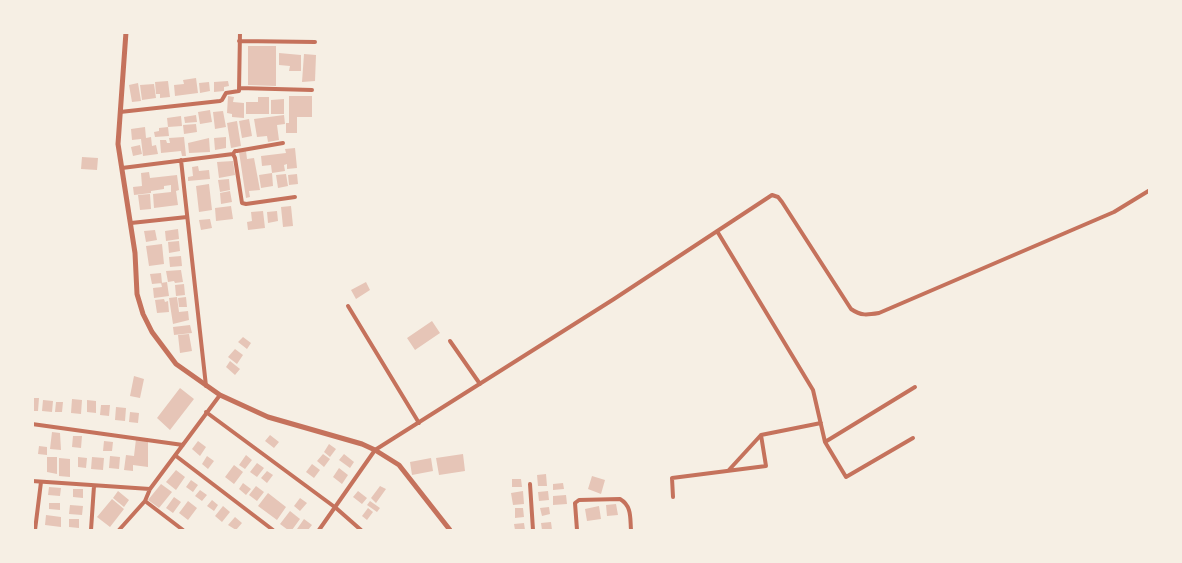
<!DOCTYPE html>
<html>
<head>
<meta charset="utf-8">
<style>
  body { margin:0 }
  #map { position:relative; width:1182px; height:563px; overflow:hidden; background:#f6efe4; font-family:"Archivo Narrow",sans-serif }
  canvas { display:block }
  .frame { position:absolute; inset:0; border:34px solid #f6efe4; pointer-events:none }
</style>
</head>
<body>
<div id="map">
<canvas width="1182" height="563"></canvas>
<div class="frame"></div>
</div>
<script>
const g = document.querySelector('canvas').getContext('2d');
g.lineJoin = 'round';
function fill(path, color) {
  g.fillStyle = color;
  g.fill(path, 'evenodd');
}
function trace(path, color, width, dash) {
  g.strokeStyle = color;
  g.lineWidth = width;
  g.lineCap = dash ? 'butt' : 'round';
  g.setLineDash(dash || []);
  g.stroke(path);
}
const building = new Path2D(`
  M248 46H276V86L248 85Z
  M279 53 301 55V71H289L290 66 279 65Z
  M304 54 316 55 315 81 302 82Z
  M196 78 198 93 175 96 174 85 184 84 183 80Z
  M168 81 170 97 160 98V94H156L155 82Z
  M228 81 229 86 224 87V91L214 92V82Z
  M209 82 210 91 200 93 199 83Z
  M138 83 141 101 132 102 129 85Z
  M154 84 156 98 142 100 140 85Z
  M228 96 234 97 233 102 244 103V118L232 117V114L227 113Z
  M289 96H312V117H297V133H286V123H289Z
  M258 97H269V114H246V102H258Z
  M284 99V114H271V100Z
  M210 110 212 122 200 124 198 112Z
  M223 111 226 127 215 129 213 112Z
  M196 115 197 122 185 123 184 117Z
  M284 115 285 124 277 125 279 140 268 142 267 136 257 137 254 119Z
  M181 116 182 126 168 127 167 118Z
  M249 119 252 136 242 138 239 121Z
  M237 121 241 146 231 148 227 123Z
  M196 124 197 132 184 134 183 125Z
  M145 127 146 138 151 137 152 146 156 145 158 154 143 156 141 139 132 140 131 129Z
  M168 127 169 136 155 137 154 132 159 131V128Z
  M184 137 186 156H182L181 151 161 153 160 140H166L167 143H170L169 138Z
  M226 137V148L215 150 214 138Z
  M209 138 210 152 189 153 188 143Z
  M140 145 142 154 133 156 131 147Z
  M295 148 297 168 287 169V164L284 165 285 171 272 173 271 165 262 166 261 156 286 153 285 149Z
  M246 151 247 159 254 158 260 190 249 191 250 197 246 198 239 152Z
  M82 157 98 158 97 170 81 169Z
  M233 161 235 175 219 178 217 162Z
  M198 166 199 171 209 170 210 179 188 181V177L193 176 192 167Z
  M149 172 150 178 177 175 179 190 176 191 178 205 154 208 153 194 171 192V185L164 186V189L151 191V193L134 195 133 187 142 186 141 173Z
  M272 173 273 186 261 188 259 175Z
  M286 174 288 186 278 188 276 175Z
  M297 174 298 184 289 185 288 175Z
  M229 179 230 190 220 192 218 180Z
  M209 184 212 210 199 212 196 186Z
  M230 191 232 202 221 204 220 193Z
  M150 194 151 209 140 210 138 195Z
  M231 206 233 219 216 221 215 208Z
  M291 206 293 226 283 227 281 207Z
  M263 211 265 228 248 230 247 222 252 221 251 212Z
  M277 211 278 221 268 223 267 212Z
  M210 219 212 228 201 230 199 220Z
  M178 229 179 239 166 241 165 231Z
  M155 230 157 240 146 242 144 231Z
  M179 241 180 251 169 253 168 242Z
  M162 244 164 264 149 266 146 246Z
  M181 256 182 266 170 267 169 257Z
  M181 270 183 282 175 283 174 281 168 282 166 271Z
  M161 273 162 283 152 284 150 274Z
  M167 282 169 296 154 298 153 288 162 287 161 283Z
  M366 282 370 290 356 299 351 290Z
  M184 284 185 295 176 296 175 285Z
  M177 297 179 312 188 311 189 320 173 324 169 298Z
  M186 297 187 307H179L178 298Z
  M164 299 165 302 168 301 169 312 157 313 155 300Z
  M432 321 440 333 415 350 407 338Z
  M190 325 192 333 174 335 173 327Z
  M189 334 192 351 180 353 178 335Z
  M243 337 251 343 247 349 238 342Z
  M235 349 243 355 237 364 228 357Z
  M230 361 240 369 235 375 226 367Z
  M134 376 144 379 140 398 130 396Z
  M180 388 194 399 170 430 157 418Z
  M32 398H39L38 411H32Z
  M72 399 82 400 81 414 71 413Z
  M43 400 53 401 52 412 42 411Z
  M87 400 96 401V413L87 412Z
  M56 402H63L62 412H55Z
  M101 405H110L109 416 100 415Z
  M116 407 126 408 125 421 115 420Z
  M130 412 139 413 138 423 129 422Z
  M52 432 60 433 61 450 50 449Z
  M270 435 279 442 274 448 265 441Z
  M73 436H82L81 448 72 447Z
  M136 439 148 441V467L133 465V471L124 470 126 455 134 456Z
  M104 441 113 442 112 451H103Z
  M198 441 206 447 200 456 192 449Z
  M329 444 336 449 330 457 324 452Z
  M39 446 47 447V455L38 454Z
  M323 454 330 459 324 467 317 461Z
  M344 454 354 462 350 468 339 460Z
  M463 454 465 471 439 475 436 458Z
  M246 455 252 460 245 469 239 465Z
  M110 456 120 457 119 469 109 468Z
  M207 456 214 461 208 469 202 464Z
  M47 457H57V474L47 472Z
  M78 457 87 458 86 468 78 467Z
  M92 457 104 458 103 470 91 469Z
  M59 458 70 459V477L59 476Z
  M431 458 433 471 412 475 410 462Z
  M257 463 264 468 257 477 250 472Z
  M312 464 320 470 314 478 306 472Z
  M234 465 243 472 234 484 225 477Z
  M339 468 348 475 342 484 333 477Z
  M176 470 185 477 176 490 166 482Z
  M267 471 273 475 267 483 261 478Z
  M546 474 547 486H538L537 475Z
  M592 476 605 480 601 494 588 489Z
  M512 479H521L522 487H512Z
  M191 480 198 485 193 492 186 487Z
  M243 483 251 489 246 495 239 489Z
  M563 483 564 489 553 490V484Z
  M161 484 172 492 159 508 148 500Z
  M256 486 264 492 257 501 249 495Z
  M380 486 386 489 376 503 371 498Z
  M49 487 61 488 60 496 48 495Z
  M73 489H83V498L73 497Z
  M200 490 207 495 202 501 195 496Z
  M118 491 129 500 124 507 113 498Z
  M358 491 367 498 362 504 353 497Z
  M523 491 524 504 513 505 511 493Z
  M548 491 549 500 539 501 538 492Z
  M268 493 286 507 277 520 258 506Z
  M566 495 567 504 553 505V496Z
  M174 497 181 502 173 513 166 508Z
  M300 498 307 503 300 511 294 506Z
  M112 499 124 509 110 527 97 517Z
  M212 500 218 505 214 511 207 506Z
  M188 501 197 508 188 520 179 513Z
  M370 501 380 508 377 512 367 505Z
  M49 503H60V510L49 509Z
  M616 504 618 515 607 516 606 505Z
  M70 505 83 506 82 515 69 514Z
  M223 506 230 512 222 522 215 516Z
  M599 506 601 519 587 521 585 509Z
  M549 507 550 514 542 516 540 508Z
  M368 508 373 512 367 520 362 516Z
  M515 508H523L524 517 515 518Z
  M290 511 300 519 292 530H288L280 524Z
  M46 515 61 517V527L45 525Z
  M235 517 242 523 236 530 228 525Z
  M69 519H79V528L69 527Z
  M304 519 312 525 308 530H298L297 529Z
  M551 522 552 530H542L541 523Z
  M524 523 525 530H515L514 524Z`);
const minor = new Path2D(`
  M239 41 315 42
  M239 88 312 90
  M120 112 220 101 222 100 226 93 239 91 240 32
  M233 154 235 151H237L283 143
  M181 160 206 386
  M122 168 233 154 235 158 242 203 246 204 295 197
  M131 223 187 217
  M717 231 813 390 825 442 846 477 913 438
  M348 306 419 423
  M450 341 480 384
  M206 412 336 508 361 530
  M32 424 183 445
  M825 442 915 387
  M176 456 273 530
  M728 471 761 435
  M32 481 150 489
  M530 484 533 530
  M673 497 672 478 766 466 761 435 821 423
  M145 501 183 530
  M35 530 41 482
  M91 530 94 486
  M119 530 145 501 150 489 220 395
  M319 530 375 450 614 299 772 195 778 197 782 202 851 309C861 316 867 315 879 313L1114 212 1150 190
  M577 530 575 503 579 500 620 499C632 506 630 518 631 530`);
const tertiary = new Path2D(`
  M126 32 118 144 135 253 137 294 143 314 152 332 176 364 220 395 268 417 362 444 375 450 399 465 450 530`);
fill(building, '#e6c5b7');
trace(minor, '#c5725c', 4);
trace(tertiary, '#c5725c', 5);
</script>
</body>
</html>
